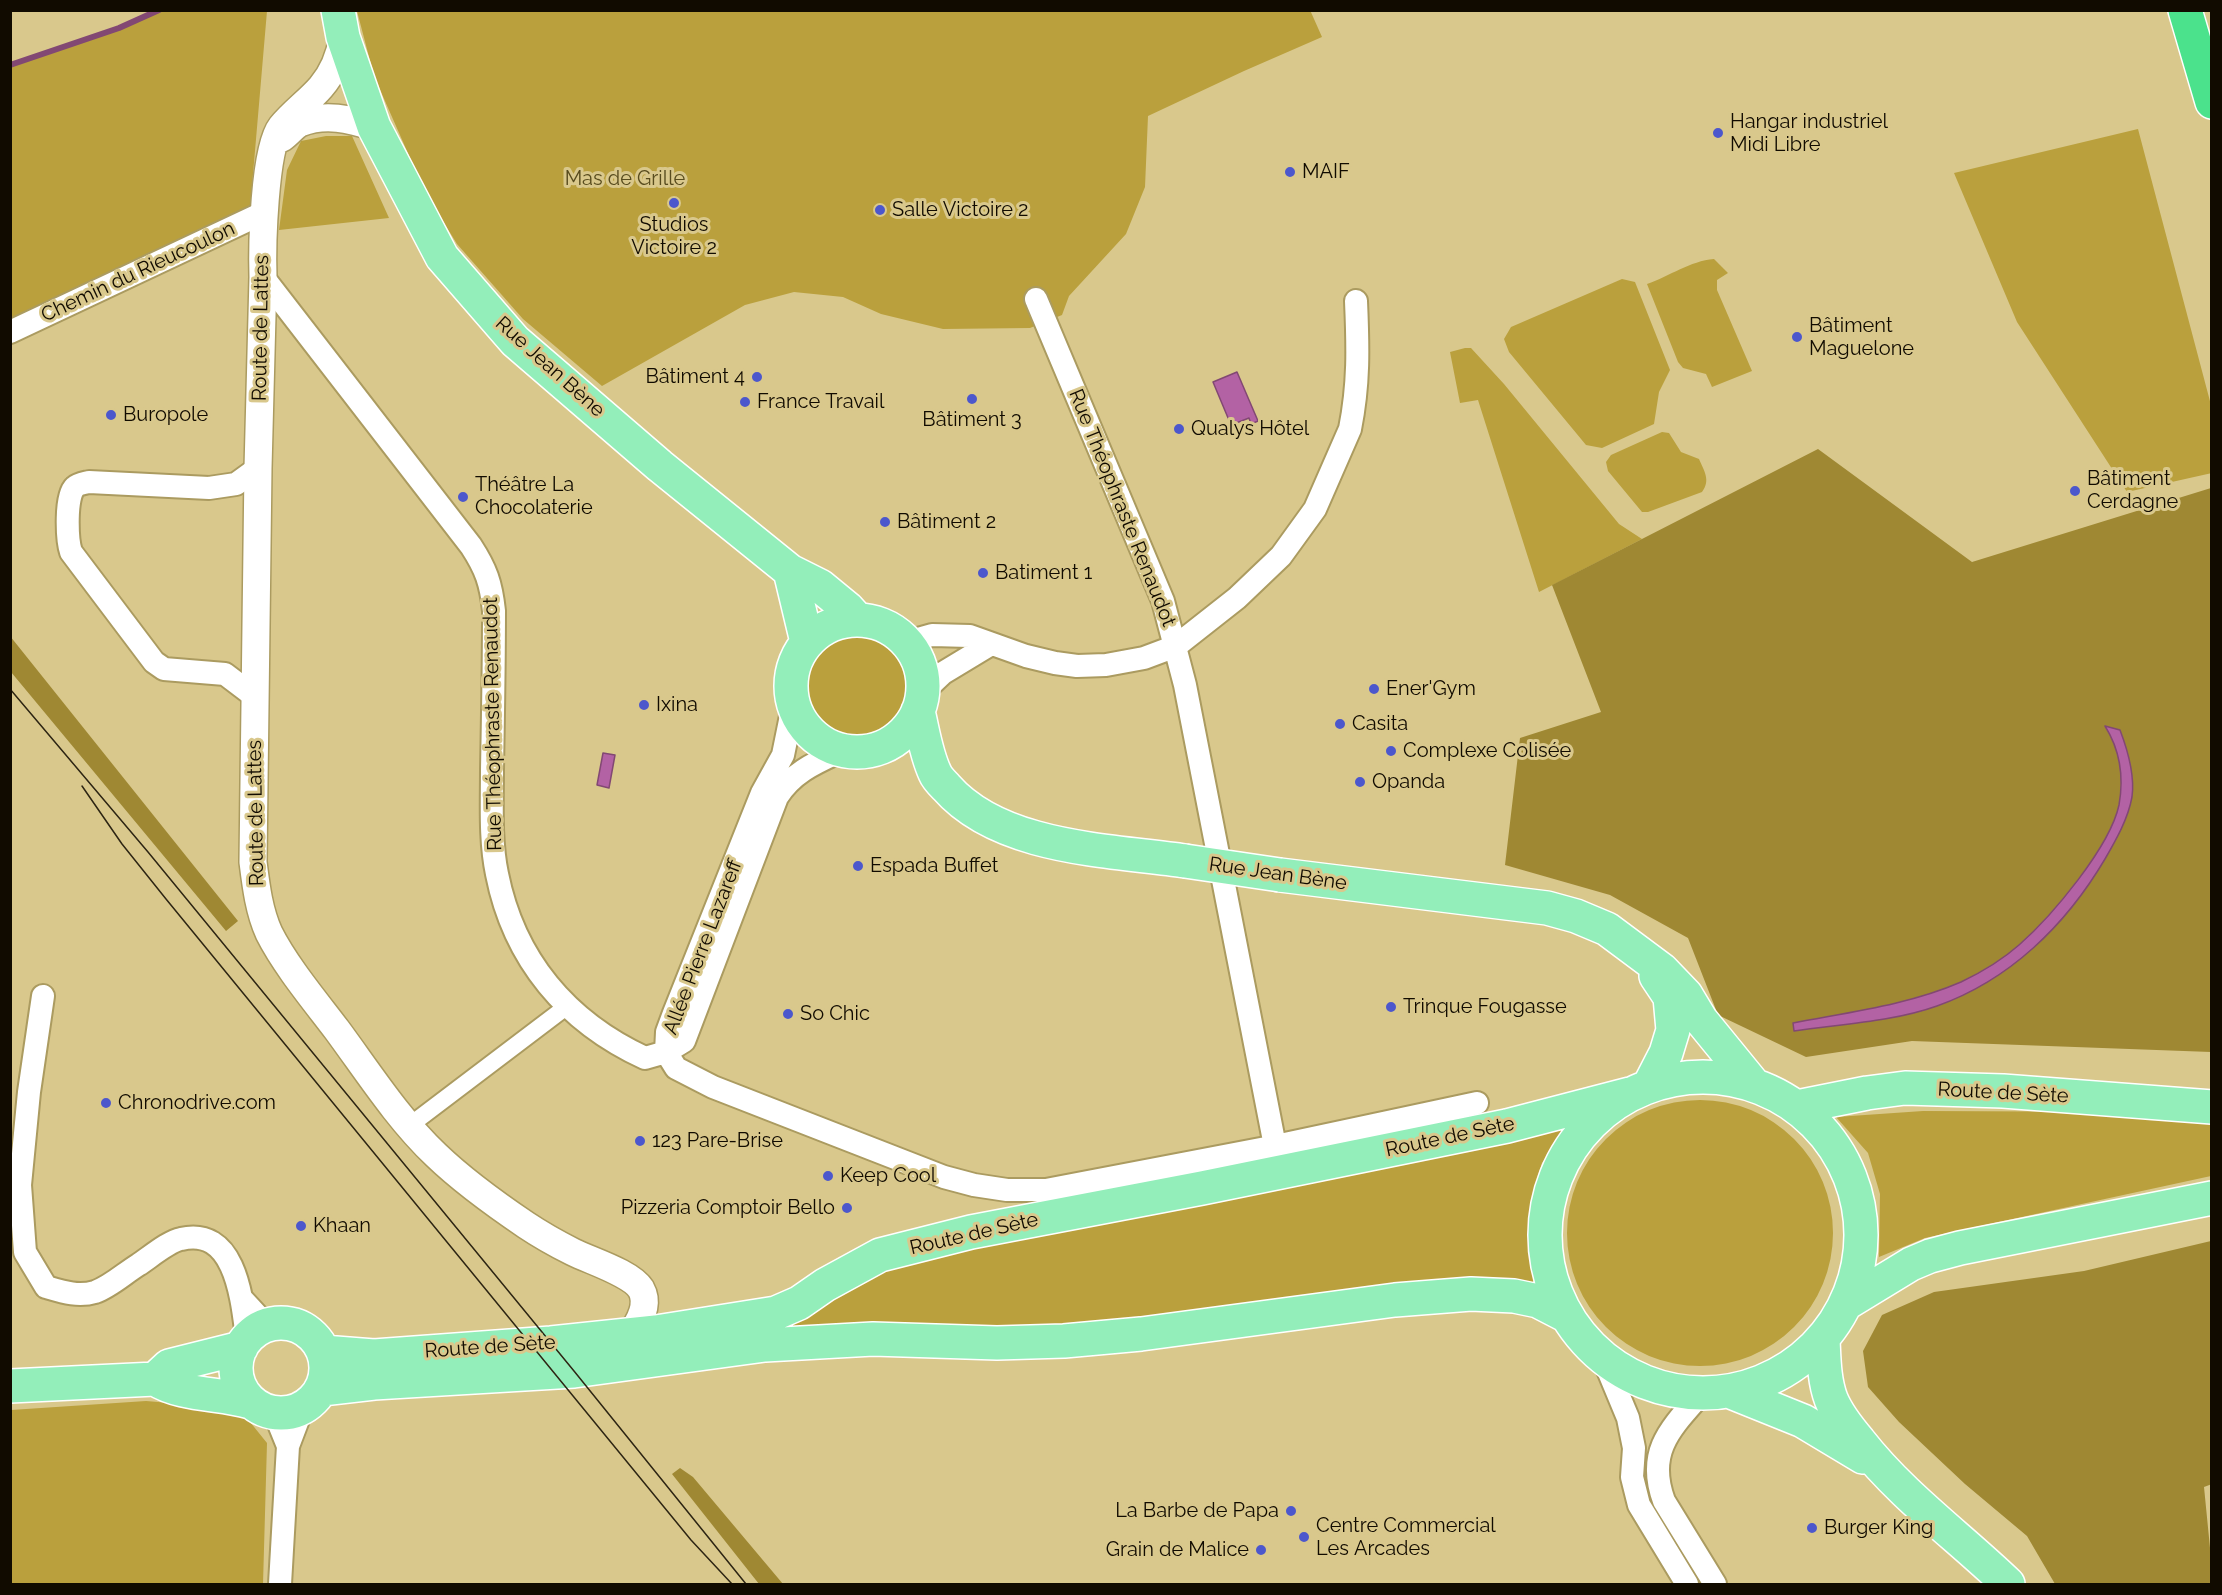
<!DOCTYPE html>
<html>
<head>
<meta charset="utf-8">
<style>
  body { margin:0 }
  #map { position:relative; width:2222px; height:1595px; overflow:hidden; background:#d9c88c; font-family:Raleway,sans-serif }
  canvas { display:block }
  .frame { position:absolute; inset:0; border:12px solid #110b00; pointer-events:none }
</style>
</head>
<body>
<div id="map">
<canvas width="2222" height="1595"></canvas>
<div class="frame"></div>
</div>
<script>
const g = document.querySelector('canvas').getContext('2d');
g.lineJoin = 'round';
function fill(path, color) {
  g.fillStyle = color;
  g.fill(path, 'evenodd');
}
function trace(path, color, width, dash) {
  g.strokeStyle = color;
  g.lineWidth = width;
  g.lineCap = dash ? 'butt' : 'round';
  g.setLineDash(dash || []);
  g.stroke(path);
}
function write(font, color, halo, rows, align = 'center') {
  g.font = font + ' Raleway,sans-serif';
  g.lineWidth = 6;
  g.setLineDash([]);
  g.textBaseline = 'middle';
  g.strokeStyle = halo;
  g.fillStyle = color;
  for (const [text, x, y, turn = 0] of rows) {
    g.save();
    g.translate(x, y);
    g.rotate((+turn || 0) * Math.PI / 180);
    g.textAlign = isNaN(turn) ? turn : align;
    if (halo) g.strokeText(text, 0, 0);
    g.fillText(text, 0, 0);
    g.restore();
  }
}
const green = new Path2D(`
  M1310 10 1322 37 1244 71 1148 116 1145 187 1126 234 1069 296 1062 315 1030 328 943 329 881 314 843 297 794 292 745 305 602 386 523 319 457 244 425 192 374 76 357 11Z
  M158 11H267L250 209 11 324 10 65 119 28Z
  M2138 129 2211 405 2212 473 2127 492 2017 322 1954 173Z
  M326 136H352L389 218 279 230 287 170 301 141Z
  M1714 259 1728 273 1717 280V290L1752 371 1712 387 1706 374 1683 368 1678 362 1647 284C1670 276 1690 261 1714 259Z
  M1622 279 1635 282 1670 370 1659 392 1654 424 1602 448 1586 445 1509 352 1504 339 1511 327Z
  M1465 348H1471L1504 384 1619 524 1642 539 1539 592 1478 400 1460 403 1450 352Z
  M1662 432 1669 433 1681 452 1699 459C1704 471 1711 480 1702 492L1648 512H1642L1608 471 1606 462 1611 455Z
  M805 686a51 51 0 1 1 102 0a51 51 0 1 1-102 0Z
  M1567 1233a133 133 0 1 1 266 0a133 133 0 1 1-266 0Z
  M1923 1111 2155 1112 2211 1122V1176L1925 1238 1879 1257 1880 1194 1868 1153 1836 1117Z
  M1573 1125 1542 1163 1536 1183 1531 1210 1530 1258 1535 1286 1147 1323 749 1336 897 1264 935 1254Z
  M146 1401 218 1407 246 1417 267 1443 263 1584H11V1410Z`);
const forest = new Path2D(`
  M1818 449 1972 562 2211 488V1052L1912 1041 1806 1057 1718 1015 1688 938 1610 895 1505 865 1520 738 1601 712 1552 585Z
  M10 636 238 921 226 931 11 672Z
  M2211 1241 2212 1484 2204 1487 2211 1558V1584H2055L2027 1536 1965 1484 1899 1422 1868 1387 1863 1351 1882 1315 1934 1292 2084 1271Z
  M680 1468 693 1477 783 1584H759L672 1474Z`);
const water = new Path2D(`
  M1237 372 1258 421 1251 424 1249 418 1231 425 1213 382Z
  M2105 726 2120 730C2128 751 2135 775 2132 797 2128 819 2116 840 2105 859 2066 925 2010 980 1937 1006 1892 1022 1841 1024 1794 1031L1793 1023C1850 1012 1908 1005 1961 982 1982 972 2002 960 2019 945 2052 916 2110 847 2119 805 2124 777 2120 750 2105 726Z
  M603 753 615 755 609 788 597 785Z`);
const stream = new Path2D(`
  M10 65 119 28 159 10`);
const pedestrian = new Path2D(`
  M409 1126 566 1007`);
const minor = new Path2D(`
  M263 277 471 546C486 569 491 583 494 611 494 664 493 717 492 770 492 804 490 841 497 874 514 960 567 1022 645 1058L666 1052 676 1068 713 1087 944 1177 974 1185 1007 1190H1046L1266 1148 1477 1103
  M1036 299 1163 601 1185 685 1275 1146
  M10 332 265 212
  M907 642 932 635 970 636 1026 656 1055 663 1077 666 1106 665 1144 658 1176 646 1237 598 1281 556 1315 509 1350 429C1359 384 1358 347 1356 301
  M923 692 943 673 991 644
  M254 696 225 674 164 669 154 662 71 552C67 540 65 496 75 487 78 484 85 483 89 482L209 488 236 484 258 468
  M43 996 29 1092 20 1185 25 1252 46 1287C63 1292 78 1297 95 1292 110 1287 125 1273 138 1265 149 1258 169 1241 181 1239 236 1226 242 1300 247 1338
  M666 1052 667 1032 674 1013 762 793 783 755 793 706
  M666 1052 684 1041 777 797C793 772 815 763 841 751
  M241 1298 266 1325
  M1603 1358 1628 1418 1634 1448 1632 1477 1639 1505 1687 1584
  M1701 1394C1670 1429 1646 1452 1664 1501L1715 1584
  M275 1414 288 1446
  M280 1584 288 1446 302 1409`);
const tertiary = new Path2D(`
  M343 37C340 55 333 73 321 87 309 101 293 112 281 127 264 149 262 247 263 277L258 468 253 862C256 886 259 911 269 933 285 965 315 1001 337 1030 368 1072 398 1119 436 1155 463 1181 495 1204 526 1225 541 1235 557 1244 573 1252 591 1261 631 1273 641 1289 650 1305 639 1323 630 1335
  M282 138C288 134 294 126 300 123 325 113 350 119 374 127`);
const primary = new Path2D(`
  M338 10 343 37 374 127 442 257 515 341 660 466 790 571 820 586 848 609 857 619
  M790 571 807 642
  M791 686a66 66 0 1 1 132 0a66 66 0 1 1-132 0Z
  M918 711C923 732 926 754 935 773 937 778 942 783 946 787 1000 849 1109 850 1185 861
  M1280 875 1547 908 1576 916 1607 929 1662 970 1686 995 1701 1020 1754 1085
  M1545 1235a158 158 0 1 1 316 0a158 158 0 1 1-316 0Z
  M1649 1086 1666 1053 1673 1030 1670 997 1656 976
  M1797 1107 1867 1093 1905 1088 2003 1091 2212 1107
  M1847 1303 1911 1264 1930 1256 1960 1248 2212 1198
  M236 1368a45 45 0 1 1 90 0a45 45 0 1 1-90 0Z
  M1823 1340C1824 1359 1824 1380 1831 1399 1837 1414 1848 1428 1859 1441 1902 1496 1958 1536 2008 1584
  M323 1352 374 1356 551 1343 656 1332 776 1313 799 1303 825 1285 880 1255 971 1232 1202 1188 1507 1126 1630 1094
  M155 1379 169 1366 241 1348
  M10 1386 155 1379C182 1396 220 1393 250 1402
  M322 1389 374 1383 574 1371 765 1345 873 1339 997 1343 1064 1341 1141 1334 1395 1300 1471 1294 1514 1296 1538 1301 1567 1316
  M1731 1392 1803 1421 1863 1457`);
const motorway = new Path2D(`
  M2185 10 2212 102`);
const tram = new Path2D(`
  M10 689 148 852 574 1371 746 1584
  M82 786 122 844 166 899 691 1540 732 1584`);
const primaryBridge = new Path2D(`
  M1185 861 1280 875`);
const markers = [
  [1718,133,6,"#4c57cc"],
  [1290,172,6,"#4c57cc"],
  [674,203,6,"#4c57cc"],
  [880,210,6,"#4c57cc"],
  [1797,337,6,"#4c57cc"],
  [757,377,6,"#4c57cc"],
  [972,399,6,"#4c57cc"],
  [745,402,6,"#4c57cc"],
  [111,415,6,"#4c57cc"],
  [1179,429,6,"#4c57cc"],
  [2075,491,6,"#4c57cc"],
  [463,497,6,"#4c57cc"],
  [885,522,6,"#4c57cc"],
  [983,573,6,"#4c57cc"],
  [1374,689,6,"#4c57cc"],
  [644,705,6,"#4c57cc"],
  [1340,724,6,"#4c57cc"],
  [1391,751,6,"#4c57cc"],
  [1360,782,6,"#4c57cc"],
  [858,866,6,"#4c57cc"],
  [1391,1007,6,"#4c57cc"],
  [788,1014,6,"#4c57cc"],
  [106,1103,6,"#4c57cc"],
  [640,1141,6,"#4c57cc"],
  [828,1176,6,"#4c57cc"],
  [847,1208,6,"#4c57cc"],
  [301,1226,6,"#4c57cc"],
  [1291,1511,6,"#4c57cc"],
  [1812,1528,6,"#4c57cc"],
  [1304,1537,6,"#4c57cc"],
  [1261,1550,6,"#4c57cc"]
];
const poiNames = [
  ["Hangar industriel",1730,122],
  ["Midi Libre",1730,145],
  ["MAIF",1302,172],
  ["Salle Victoire 2",892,210],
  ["Studios",674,225,"center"],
  ["Victoire 2",674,248,"center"],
  ["Bâtiment",1809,326],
  ["Maguelone",1809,349],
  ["Bâtiment 4",745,377,"right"],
  ["France Travail",757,402],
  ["Buropole",123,415],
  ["Bâtiment 3",972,420,"center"],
  ["Qualys Hôtel",1191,429],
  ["Bâtiment",2087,479],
  ["Cerdagne",2087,502],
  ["Théâtre La",475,485],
  ["Chocolaterie",475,508],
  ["Bâtiment 2",897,522],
  ["Batiment 1",995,573],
  ["Ener'Gym",1386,689],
  ["Ixina",656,705],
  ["Casita",1352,724],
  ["Complexe Colisée",1403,751],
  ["Opanda",1372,782],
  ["Espada Buffet",870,866],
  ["Trinque Fougasse",1403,1007],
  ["So Chic",800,1014],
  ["Chronodrive.com",118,1103],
  ["123 Pare-Brise",652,1141],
  ["Keep Cool",840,1176],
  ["Pizzeria Comptoir Bello",835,1208,"right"],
  ["Khaan",313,1226],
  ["La Barbe de Papa",1279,1511,"right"],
  ["Centre Commercial",1316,1526],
  ["Les Arcades",1316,1549],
  ["Burger King",1824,1528],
  ["Grain de Malice",1249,1550,"right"]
];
const parkNames = [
  ["Mas de Grille",625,179]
];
const streetNames = [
  ["Chemin du Rieucoulon",138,272,-25],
  ["Route de Lattes",261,328,-89],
  ["Rue Jean Bène",550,367,42],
  ["Rue Théophraste Renaudot",1122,508,68],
  ["Rue Théophraste Renaudot",493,724,-91],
  ["Route de Lattes",256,813,-91],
  ["Rue Jean Bène",1278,874,8],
  ["Allée Pierre Lazareff",703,947,-69],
  ["Route de Sète",2003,1093,3],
  ["Route de Sète",1450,1137,-12],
  ["Route de Sète",974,1234,-13],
  ["Route de Sète",490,1347,-4]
];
fill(green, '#baa03d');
fill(forest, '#9f8833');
fill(water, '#b362a4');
trace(water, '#824873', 1.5);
trace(stream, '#824873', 6);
trace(pedestrian, '#ab9b60', 20);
trace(minor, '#ab9b60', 26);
trace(tertiary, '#ab9b60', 30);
trace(primary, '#fff', 36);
trace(motorway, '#fff', 36);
trace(pedestrian, '#fff', 16);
trace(minor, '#fff', 22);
trace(tertiary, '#fff', 27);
trace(primary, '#93eeba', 33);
trace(motorway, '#4be28c', 33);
trace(tram, '#2d2513', 1.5);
trace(primaryBridge, '#fff', 36, []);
trace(primaryBridge, '#93eeba', 33);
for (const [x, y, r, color] of markers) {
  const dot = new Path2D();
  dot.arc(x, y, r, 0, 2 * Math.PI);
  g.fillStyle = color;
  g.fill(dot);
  trace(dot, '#d9c88c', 2);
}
write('20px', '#110b00', '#d9c88c', poiNames, 'left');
write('20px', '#584c1e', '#d9c88c', parkNames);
write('20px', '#110b00', '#d9c88c', streetNames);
</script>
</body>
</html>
